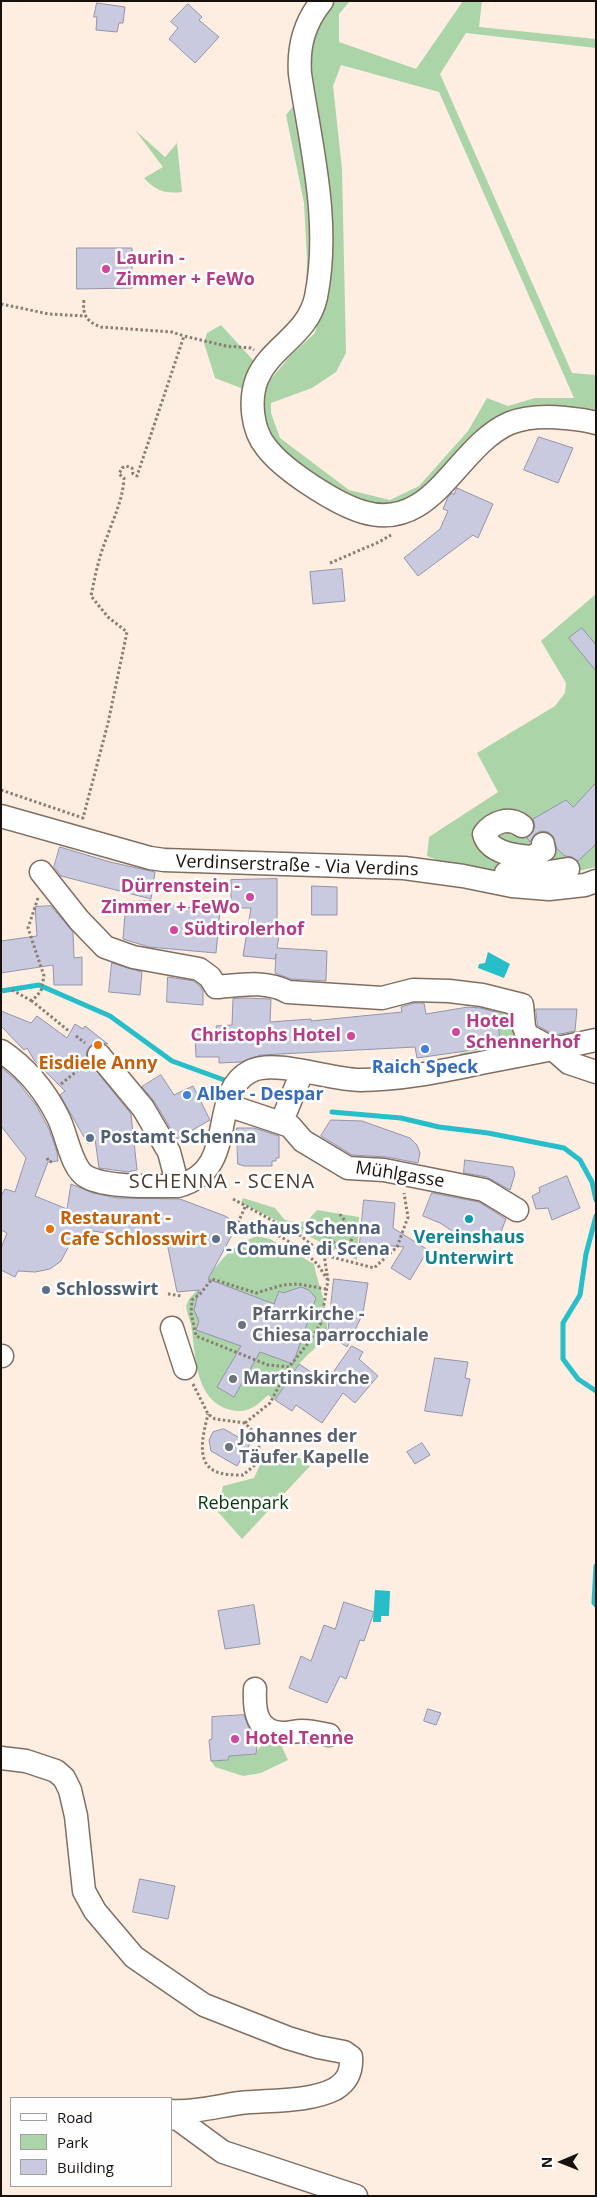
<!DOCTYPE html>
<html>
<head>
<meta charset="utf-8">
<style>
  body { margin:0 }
  #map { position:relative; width:597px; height:2197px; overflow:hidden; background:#feeee2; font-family:"Open Sans",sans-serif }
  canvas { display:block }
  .frame { position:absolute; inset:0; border:2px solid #17100b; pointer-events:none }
  .legend { position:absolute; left:10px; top:2097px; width:162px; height:90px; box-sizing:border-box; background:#fefefe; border:1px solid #a29f9d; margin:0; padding:6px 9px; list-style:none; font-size:15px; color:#17100b }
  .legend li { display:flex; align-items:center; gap:10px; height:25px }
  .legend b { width:25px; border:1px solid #a29f9d }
  .north { position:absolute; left:537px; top:2137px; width:50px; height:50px; -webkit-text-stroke:4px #fefefe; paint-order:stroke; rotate:269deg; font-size:14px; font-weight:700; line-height:20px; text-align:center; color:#17100b }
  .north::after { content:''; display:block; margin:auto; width:18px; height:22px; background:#17100b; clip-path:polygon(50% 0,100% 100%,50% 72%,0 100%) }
</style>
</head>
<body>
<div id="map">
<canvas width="597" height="2197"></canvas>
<div class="frame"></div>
<ul class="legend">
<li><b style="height:6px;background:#fff"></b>Road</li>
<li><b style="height:14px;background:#abd4a8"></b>Park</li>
<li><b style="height:14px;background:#c9cadf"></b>Building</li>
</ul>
<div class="north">N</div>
</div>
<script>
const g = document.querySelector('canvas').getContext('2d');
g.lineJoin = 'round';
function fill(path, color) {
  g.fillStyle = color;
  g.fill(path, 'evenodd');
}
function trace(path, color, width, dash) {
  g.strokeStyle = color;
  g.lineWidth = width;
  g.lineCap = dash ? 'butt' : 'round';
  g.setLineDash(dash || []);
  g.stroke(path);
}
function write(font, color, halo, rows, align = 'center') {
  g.font = font + ' "Open Sans",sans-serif';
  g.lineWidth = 5;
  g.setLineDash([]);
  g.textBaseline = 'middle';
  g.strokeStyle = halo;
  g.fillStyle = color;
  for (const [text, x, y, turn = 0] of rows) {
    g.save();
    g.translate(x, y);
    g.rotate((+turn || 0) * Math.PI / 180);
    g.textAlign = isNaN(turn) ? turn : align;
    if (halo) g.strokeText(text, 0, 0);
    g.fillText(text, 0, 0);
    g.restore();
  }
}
const green = new Path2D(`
  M335 1H350L339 14V42L416 69 463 1H482L479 27 596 39V48L466 33 440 74 572 373 596 375V414L562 406 525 411 425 494 389 509 351 502 271 445 258 411 261 395 271 379 290 356 315 333 321 310 308 53 323 15ZM341 65 439 92 574 398H535L508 406 487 398 468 431 419 486 390 500 349 490 280 438 271 413V403L312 388 336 372 346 353 342 169 333 86Z
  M297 101 315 250 306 295 307 259 304 203 286 115Z
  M135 130 165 157 177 143 182 192C165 194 156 191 144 178L163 167Z
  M221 325 253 360 250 384 246 390 215 378 204 343 207 333Z
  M596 594V867L547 878 455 867 427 856 429 837 498 792 477 753 555 706 565 693 566 683 541 641Z
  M495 1002 518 1007 524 1047 461 1059 460 1053 501 1048Z
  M243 1198 275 1208 285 1220 299 1223 308 1220 317 1210 359 1217 357 1260 241 1203Z
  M257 1236 270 1239 314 1264C317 1282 330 1312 327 1328 325 1343 308 1353 299 1364 290 1375 283 1388 275 1400L268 1395C257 1406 247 1414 231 1410 194 1401 196 1355 191 1324 189 1318 187 1313 186 1306L189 1299C213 1275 222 1248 257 1236Z
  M266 1451H291L310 1466 242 1539 218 1512 223 1486 254 1478Z
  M281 1729 298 1741 282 1747 288 1760 261 1773 243 1776 215 1767 211 1761 228 1760 229 1756 256 1754 258 1749Z`);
const water = new Path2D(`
  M488 952 510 964 504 978 478 968 479 964 485 963Z
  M375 1590 390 1591 389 1616H381V1622H373Z`);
const stream = new Path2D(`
  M1 991 39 985 110 1016 172 1061 227 1081
  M332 1112 401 1118 439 1127 488 1133 564 1148 580 1160 592 1182 596 1200
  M596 1216 586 1254 580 1295 563 1323V1359L578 1379 596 1391
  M596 1566 594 1603 596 1605`);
const building = new Path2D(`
  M97 3 125 7 123 23H119L117 32 96 30 97 17H94Z
  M188 4 202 17 199 20 219 37 195 63 169 39 178 28 171 22Z
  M77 248H132V288L77 289Z
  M539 437 573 448 558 483 524 470Z
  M457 488 493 504 478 538 473 535 418 576 404 558 440 529 448 511 443 509 448 497 452 493 454 494Z
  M342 569 345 601 313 604 310 572Z
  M582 628 596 645V671L569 638Z
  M596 783V844L578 861 572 857 565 856 557 849 553 836 548 832 541 831 535 834 530 842 527 838 533 832 535 826 533 819 566 800 573 807Z
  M60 847 110 862 155 872 151 899 61 876 54 867Z
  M277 879V922L281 923 277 948 327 951 326 981 291 979 275 973 276 954 275 959 243 956 251 908H231V880Z
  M312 886 337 887V915H312Z
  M151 901 150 903 220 911 216 953 149 947 123 939 126 902Z
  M51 906 73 932 74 958 82 957V985H54L53 965 1 973V941L37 936 35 907Z
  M112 963 142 972 140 995 109 992Z
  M168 977 194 981 200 986 203 991V1005L167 1002Z
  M245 998 271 999 270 1022 311 1019V1021L402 1012 401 1007 414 1003H424L426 1014 468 1007 480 1008 496 1012 501 1046 417 1058 415 1047 261 1055 241 1062 219 1063V1057H196L195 1032 217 1031 216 1026 232 1025 233 999Z
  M536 1009H577L575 1031 555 1035 538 1026Z
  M1 1011 31 1023 37 1016 67 1038 75 1024 83 1029 85 1026 108 1044 97 1042 91 1045 87 1050 86 1058 131 1114 137 1170 128 1172 99 1168 95 1139 88 1144 60 1095 65 1091 34 1060 27 1048 24 1050 1 1026Z
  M1 1067 17 1081 36 1105 49 1129 57 1152 58 1161 48 1162 35 1196 67 1209 71 1184 93 1193 117 1198 180 1199 225 1216 238 1224 208 1279 274 1304 279 1291 283 1293 301 1287 309 1290 316 1298 293 1364 260 1352 234 1397 217 1387 241 1346 196 1330 199 1321 194 1310 199 1290 177 1292 167 1243 87 1230V1237L73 1238 61 1261 50 1269 35 1272 18 1271 15 1277 1 1270V1248L7 1233 1 1230V1196L5 1189 15 1192 26 1158 1 1126Z
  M161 1075 174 1095 193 1086 210 1120 177 1139 154 1101 142 1087Z
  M331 1120 362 1121 410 1138 417 1145 420 1153 418 1163 387 1157 352 1155 321 1136Z
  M237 1128H254L279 1136V1158H276V1161H272V1166H244L238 1164Z
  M465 1160 513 1167 515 1174 510 1190 487 1177 464 1173Z
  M567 1176 580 1208 552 1220 548 1208 536 1209 532 1196 540 1192 539 1188Z
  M432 1193 479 1202 506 1219 497 1242H469L440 1223 423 1216Z
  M364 1200 395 1203 393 1228 428 1250 410 1280 391 1268 404 1247 360 1243Z
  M334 1279 368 1283 363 1313 347 1347 328 1334Z
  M352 1346 363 1352 359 1359 378 1376 355 1403 343 1393 322 1423 296 1405 292 1411 275 1400 299 1364 326 1382Z
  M435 1358 468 1362 465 1378 470 1379 462 1416 425 1411Z
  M224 1429 250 1444 237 1466 211 1451 209 1440 213 1432Z
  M422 1443 430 1455 415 1464 407 1452Z
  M344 1602 374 1612 364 1641 360 1640 346 1679 340 1676 327 1703 289 1688 301 1656 311 1661 324 1625 335 1629Z
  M254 1605 260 1644 225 1649 218 1611Z
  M428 1709 441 1713 436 1725 424 1721Z
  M244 1715 250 1731 258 1738 256 1754 229 1756 228 1760 211 1761 209 1740 212 1739V1717Z
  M140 1879 175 1886 168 1919 133 1912Z`);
const path = new Path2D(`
  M84 300C82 315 87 322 101 327L172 332 184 336
  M1 304 49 314 85 316
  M330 563 379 542 391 535
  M1 790 83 818 108 723 127 632 108 617 91 596C95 576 99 556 107 537 114 517 123 499 124 478L119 474 122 468 126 466 132 468 133 474 137 476 184 336 226 346 251 348 254 350
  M38 898 28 928 44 976 41 991 32 1001 70 1032
  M12 990 32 1001
  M76 1036 85 1043
  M61 1084 77 1071 72 1061 80 1053
  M185 1143 201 1134
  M47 1158 49 1162 54 1161
  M233 1199 301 1236 324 1255 374 1268 397 1247 408 1217 404 1193
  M245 1207 238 1223C264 1224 294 1243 313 1260 319 1265 323 1273 327 1279
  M325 1235 338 1246
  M168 1294 182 1296
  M289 1367 268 1365 196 1336 191 1313 192 1300 200 1294 212 1279 256 1293 283 1285 298 1284 326 1289
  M193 1384 208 1414 215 1419 245 1423 257 1436 259 1448 255 1465 243 1475C236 1475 227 1475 220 1473 193 1466 204 1432 208 1414
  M245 1423 270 1403 289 1367 309 1342 321 1323 328 1280 324 1255 338 1246 349 1247 354 1232 338 1212`);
const minor = new Path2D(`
  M322 1C304 23 298 46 300 74 311 147 331 222 316 297 308 335 270 347 257 379 249 400 252 430 266 447 283 470 336 504 363 512 434 533 456 446 510 423 528 416 546 416 565 418 575 419 586 420 596 423
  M1 816 150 858 164 860 404 868 463 876 512 886 549 889 585 885 596 881
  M522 826C509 816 493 822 484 834 489 853 516 856 532 857L544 850 543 844
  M41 872 79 920 105 947 133 957 199 969 210 977 216 987C241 985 266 980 288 992L382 998 413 990 449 991 482 995 522 1005 524 1027 527 1035 553 1049 569 1063 596 1072
  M506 873H543L568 869
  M1 1051C25 1067 45 1091 58 1117 67 1134 71 1169 87 1177 107 1188 156 1186 178 1186 241 1170 206 1093 251 1071 276 1059 330 1080 360 1080 399 1080 438 1072 476 1064 516 1056 556 1049 596 1040
  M99 1055 143 1108 169 1152 178 1186
  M227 1105 290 1126 303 1141 348 1168 384 1170 484 1190 517 1210
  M282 1123 284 1116 302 1072
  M172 1328 185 1368
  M1 1356H2
  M255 1689C254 1710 256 1732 282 1733 289 1733 295 1731 302 1731 311 1731 320 1733 329 1735
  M1 1758 26 1761 56 1771 64 1778 70 1790 76 1816 84 1891 95 1911 134 1957 204 2005 288 2038 318 2047 344 2052 351 2057C352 2071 348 2081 335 2089 310 2102 269 2100 240 2103 218 2106 194 2113 171 2111
  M171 2118 178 2119 223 2152 356 2196`);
const markers = [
  [106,269,5,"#d1479c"],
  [250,897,5,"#d1479c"],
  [174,930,5,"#d1479c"],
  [456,1032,5,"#d1479c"],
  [351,1036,5,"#d1479c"],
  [98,1045,5,"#e8710a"],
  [425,1049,5,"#3f7fe0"],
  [187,1095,5,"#3f7fe0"],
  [90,1138,5,"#5c6f8a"],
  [469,1219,5,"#0f9aa8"],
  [50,1229,5,"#e8710a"],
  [216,1239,5,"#5c6f8a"],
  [46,1290,5,"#5c6f8a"],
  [242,1325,5,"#6b7280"],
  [233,1379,5,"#6b7280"],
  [229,1447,5,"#6b7280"],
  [235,1739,5,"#d1479c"]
];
const hotelNames = [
  ["Laurin -",116,259],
  ["Zimmer + FeWo",116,280],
  ["Dürrenstein -",240,887,"right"],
  ["Zimmer + FeWo",240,908,"right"],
  ["Südtirolerhof",184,930],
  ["Hotel",466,1022],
  ["Schennerhof",466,1043],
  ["Christophs Hotel",341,1036,"right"],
  ["Hotel Tenne",245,1739]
];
const streetNames = [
  ["Verdinserstraße - Via Verdins",297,866,2],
  ["Mühlgasse",400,1175,9]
];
const foodNames = [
  ["Eisdiele Anny",98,1064],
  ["Restaurant -",60,1219,"left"],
  ["Cafe Schlosswirt",60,1240,"left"]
];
const shopNames = [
  ["Raich Speck",425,1068],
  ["Alber - Despar",197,1095,"left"]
];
const serviceNames = [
  ["Postamt Schenna",100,1138],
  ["Rathaus Schenna",226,1229],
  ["- Comune di Scena",226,1250],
  ["Schlosswirt",56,1290]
];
const cultureNames = [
  ["Vereinshaus",469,1238],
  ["Unterwirt",469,1259]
];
const worshipNames = [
  ["Pfarrkirche -",252,1315],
  ["Chiesa parrocchiale",252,1336],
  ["Martinskirche",243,1379],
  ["Johannes der",239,1437],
  ["Täufer Kapelle",239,1458]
];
const parkNames = [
  ["Rebenpark",243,1504]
];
const quarterNames = [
  ["SCHENNA - SCENA",222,1182]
];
fill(green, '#abd4a8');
fill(water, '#25bec9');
trace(stream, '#25bec9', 5);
fill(building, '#c9cadf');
trace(building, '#9394a8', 1);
trace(minor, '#7f6e61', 25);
trace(path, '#897e75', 3, [2.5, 2.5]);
trace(minor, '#fff', 22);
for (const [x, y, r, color] of markers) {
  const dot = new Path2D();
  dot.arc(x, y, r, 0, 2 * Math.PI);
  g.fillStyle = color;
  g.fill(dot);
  trace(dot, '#fefefe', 2);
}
write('bold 18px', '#b23c85', '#fefefe', hotelNames, 'left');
write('18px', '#17100b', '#fefefe', streetNames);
write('bold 18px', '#c56008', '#fefefe', foodNames);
write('bold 18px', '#366cbe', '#fefefe', shopNames);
write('bold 18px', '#4e5e75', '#fefefe', serviceNames, 'left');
write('bold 18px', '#0d838f', '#fefefe', cultureNames);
write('bold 18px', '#5b616d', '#fefefe', worshipNames, 'left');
write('18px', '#063608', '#fefefe', parkNames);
g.letterSpacing = '1px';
write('20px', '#4b3c30', '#fefefe', quarterNames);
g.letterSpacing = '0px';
</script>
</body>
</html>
